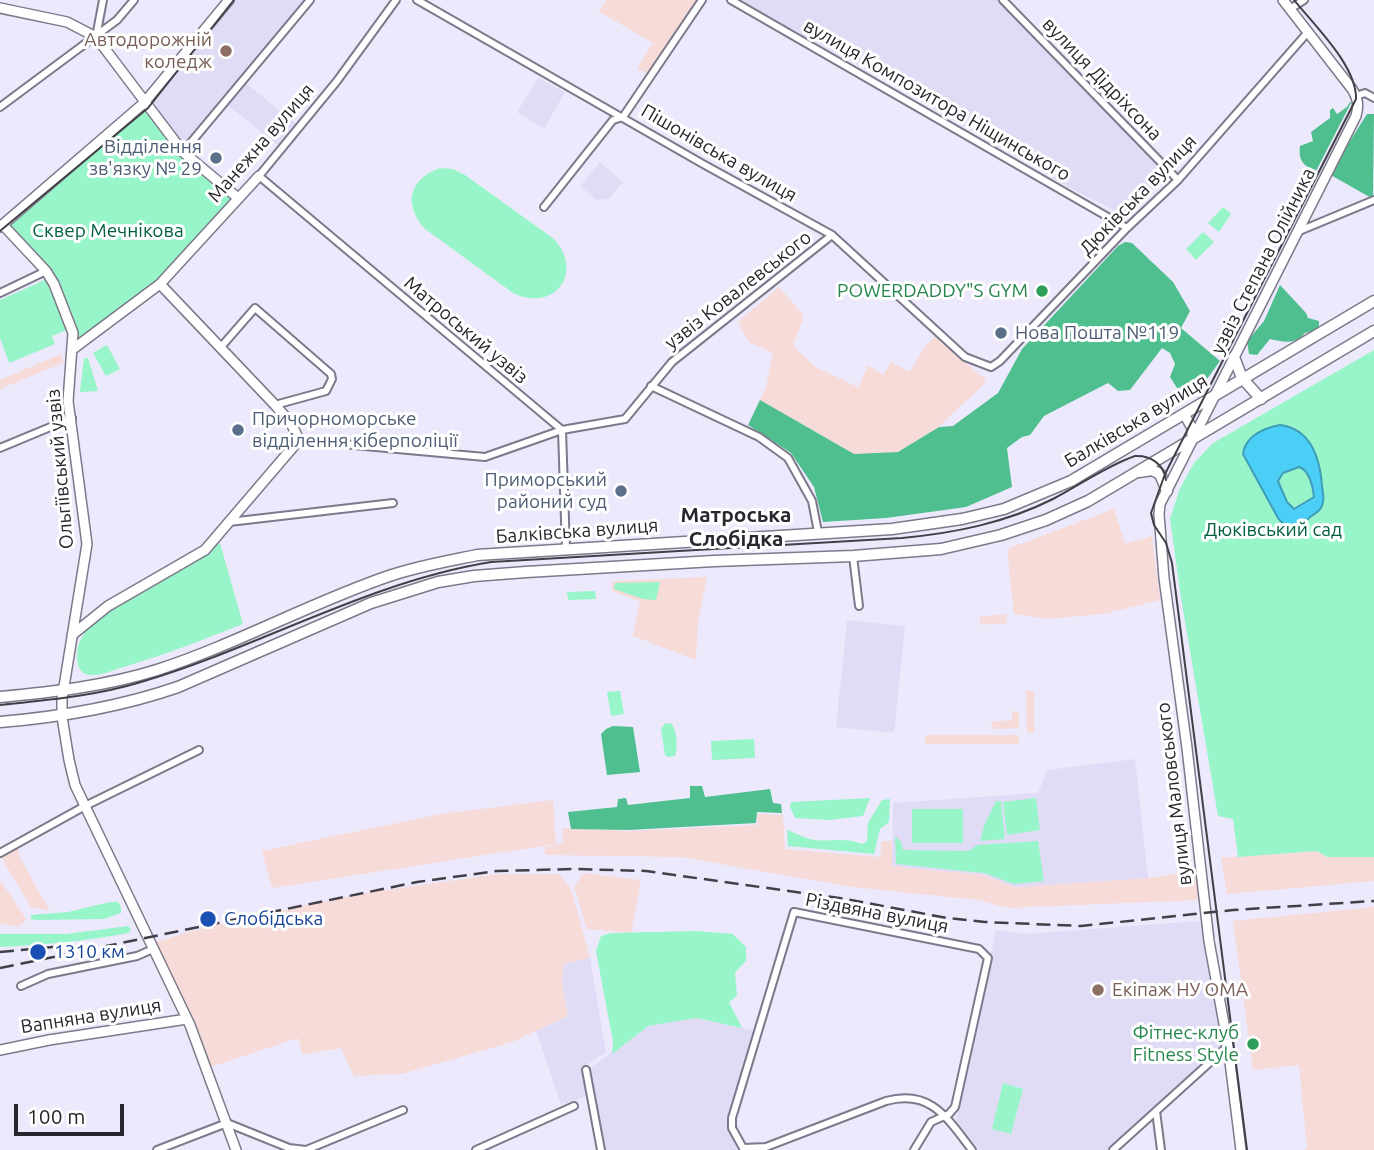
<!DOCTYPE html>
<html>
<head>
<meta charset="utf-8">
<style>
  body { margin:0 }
  #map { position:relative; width:1374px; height:1150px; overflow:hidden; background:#ede9fc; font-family:Ubuntu,sans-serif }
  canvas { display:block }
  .scale { position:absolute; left:14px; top:1104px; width:110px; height:32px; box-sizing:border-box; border:4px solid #28272e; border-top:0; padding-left:9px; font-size:21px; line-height:24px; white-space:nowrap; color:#28272e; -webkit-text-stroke:5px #fff; paint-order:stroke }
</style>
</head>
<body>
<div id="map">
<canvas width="1374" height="1150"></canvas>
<div class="scale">100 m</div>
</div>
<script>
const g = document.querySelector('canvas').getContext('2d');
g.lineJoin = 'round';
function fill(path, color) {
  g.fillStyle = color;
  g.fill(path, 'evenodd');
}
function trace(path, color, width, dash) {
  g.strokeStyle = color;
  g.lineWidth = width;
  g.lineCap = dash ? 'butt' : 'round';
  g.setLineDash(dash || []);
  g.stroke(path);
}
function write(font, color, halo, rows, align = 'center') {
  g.font = font + ' Ubuntu,sans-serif';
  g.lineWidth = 6;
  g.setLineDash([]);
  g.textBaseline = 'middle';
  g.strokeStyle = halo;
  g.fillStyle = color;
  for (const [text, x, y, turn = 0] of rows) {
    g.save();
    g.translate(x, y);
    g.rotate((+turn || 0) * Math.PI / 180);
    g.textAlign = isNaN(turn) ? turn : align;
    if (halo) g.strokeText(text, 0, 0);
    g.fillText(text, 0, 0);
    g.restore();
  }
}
const commercial = new Path2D(`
  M607 0H702L651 76 637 68 653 43 598 11Z
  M779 287 804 316 793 346 817 368 839 378 858 387 868 365 883 375 891 362 910 372 924 348 935 336 987 381 939 427 898 452 854 454 760 400 766 387 773 353 749 342 738 322Z
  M61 354 63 363 0 389V380Z
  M1114 509 1125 544 1152 536 1160 600 1103 614 1046 619 1014 614 1007 549Z
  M707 577 698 621 696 660 633 636 640 602 612 591V581Z
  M1006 614 1007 623 980 625V617Z
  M1026 691H1034V733H1027Z
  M1012 711H1019V728L992 729 991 722 1011 720 1012 722Z
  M925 735H1019V744H925Z
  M553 800 556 844 272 888 262 851 441 814Z
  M757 814 783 815 785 849 880 857 882 841H892V866L984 875 1014 887 1148 878 1194 871 1199 900 1007 908 979 900 852 887 681 857 545 855 544 847 557 845 563 841 562 828 627 831 757 825Z
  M18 845 19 856 50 911 31 907 0 855Z
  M1317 851 1327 857H1374V881L1227 894 1221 858Z
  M583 873 641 880 631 933 587 929 574 887Z
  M499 874H560L572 892 590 958 564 964 562 980 568 1016 512 1042 402 1074 354 1076 341 1048 303 1055 298 1038 207 1068 152 943 206 927 365 893Z
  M0 880 27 920 18 927 0 924Z
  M1374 907V1150H1302L1307 1149 1299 1065 1253 1070 1233 921Z`);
const built = new Path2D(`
  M229 0H309L183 151 144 103Z
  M737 0H999L1166 175 1126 216 1068 187 878 76Z
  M538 78 565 92 544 129 517 112Z
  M243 81 299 126 280 147 225 103Z
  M600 162 623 182 609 199 596 200 580 186Z
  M847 620 905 626 894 733 836 727Z
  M1135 759 1148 878 1014 887 984 875 892 866 893 803 1038 793 1047 770Z
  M1200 921 1224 1045 1110 1150H979L955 1127 996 930 1025 934Z
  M590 958 606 1052 582 1068 587 1096 561 1105 536 1031 568 1016 562 980 564 964Z
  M696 1018 757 1031 731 1122V1136L738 1150H602L587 1070 648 1026Z`);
const green = new Path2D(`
  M144 103 183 152 238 198 160 284 73 349V339L54 284 3 225Z
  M440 168 453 169 465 175 554 239C585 273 554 313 513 293L425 229C403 204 409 179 440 168Z
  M1223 207 1231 214 1219 232 1208 223Z
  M1203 232 1214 242 1196 260 1186 249Z
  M47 279 67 330 52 336 55 344 9 363 0 338V300Z
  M107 345 120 369 106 376 93 353Z
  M1374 350V857H1327L1317 851 1238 857 1233 819 1218 816 1181 598 1170 519 1180 488 1194 463 1213 443Z
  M84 358H88L98 391 80 392Z
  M220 543 243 624C205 639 167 654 127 666 116 669 102 676 91 675 80 675 77 665 77 656 76 636 96 620 109 608Z
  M660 582 656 600 643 599 614 589 615 583Z
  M595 591 596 599 568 600 567 592Z
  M620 691 624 714 611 716 607 692Z
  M665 723 672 724C677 732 678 747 675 756L668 757 665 755 661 729Z
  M754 739 755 758 712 760 711 741Z
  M870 798 863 816 830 820 795 818 790 807 791 802Z
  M1036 798 1040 830 1007 835 1003 802Z
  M890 799 889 822 880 829 874 854 788 846 787 830C796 833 806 839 815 840 832 842 845 837 862 844L867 841 868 823 882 800Z
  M996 801H1001L1005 839 980 841 984 826Z
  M912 809H963V843H912Z
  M895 836 901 842 903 850 969 851 977 845 1038 841 1044 881 1014 884 984 873 896 864Z
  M110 902H118L121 907V913L104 919 35 920 31 919V915L68 912Z
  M128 926 131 929 129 933C86 941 44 945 0 947V934H66Z
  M697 931 733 934 746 947V961L735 972 737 996 729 1002 742 1028 696 1018 648 1026 612 1054 613 1042 596 951 601 936 611 933Z
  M1003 1083 1023 1089 1011 1134 992 1129Z`);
const forest = new Path2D(`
  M1350 102 1351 103 1316 171C1303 166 1298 160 1300 146L1313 141 1311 132 1330 118V110L1333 108 1337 114 1347 107Z
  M1367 114H1374L1373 199 1329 174Z
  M1125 242 1132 243 1173 282 1190 311 1181 328 1220 361 1202 386 1177 388 1170 377 1175 364 1170 353 1162 348 1130 390 1118 391 1108 383 1044 416 1030 435 1022 437 1007 448 1012 487 966 507 886 518 823 522 814 487 791 453 748 425 760 400 854 454 898 452 939 427 953 426 998 393 1022 349 1118 246Z
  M1280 285 1306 313 1308 318 1319 321V326L1315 331 1305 333C1296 345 1283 342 1270 339L1257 355 1249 354 1247 341 1264 321Z
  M613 726 633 727 640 772 607 775 601 734 606 729Z
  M690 786H702L705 797 770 789 773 803 781 804 782 813 757 812 756 823 628 830 571 829 568 812 617 807 618 799 626 798 628 805 690 798Z`);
const water = new Path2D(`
  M1280 425C1312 429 1320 459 1322 486 1323 494 1325 500 1321 508 1318 513 1313 514 1309 518 1306 521 1305 524 1302 526 1293 531 1282 524 1278 518L1243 454C1245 436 1264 428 1280 425ZM1299 467C1309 470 1313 486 1314 497L1294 509 1287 502 1278 481 1283 473Z`);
const street = new Path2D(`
  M396 0 337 81 259 176 562 430 566 550
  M417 0 703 164 832 235 965 357 991 367 1000 361 1127 228 1178 180 1308 32
  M731 0 1127 228
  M1003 0 1178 180
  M1290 9 1304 0
  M96 37 103 0
  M1356 96 1365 93 1374 98
  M0 107 117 20 134 0
  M183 152 310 0
  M544 207 613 120 623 117 702 0
  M1297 232 1374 200
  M0 293 46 271
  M221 347 255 308 331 374 332 379 326 391 275 405
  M651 386 759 437 788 458 812 501 818 532
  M299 440 485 457 562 430 625 419 672 362 832 235
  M0 448 72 418
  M229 522 393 503
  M853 556 859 606
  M0 853 85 806 199 750
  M21 986 48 974 137 956 153 949
  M586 1070 601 1150
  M1156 1111 1161 1150
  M743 1148 732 1128V1118L794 912 979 949 988 958 955 1107 949 1114 931 1122 914 1150
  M743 1148 766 1147 886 1101C931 1089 947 1118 972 1150
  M157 1150 227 1123 289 1148 306 1150 403 1110
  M476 1150 574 1106
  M1113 1150 1228 1046`);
const secondary = new Path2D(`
  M0 8 67 22 96 37 183 152 238 198
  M3 225 46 271 54 284 73 333 68 401 87 544 62 699V717L69 760 75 785 85 806 190 1025 236 1150
  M0 227 144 103 229 0
  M73 349 160 284 259 176
  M1184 414 1192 428V438
  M72 635 108 606 205 550 299 440 291 423 275 405 160 284
  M0 1050 49 1040 187 1019
  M1241 1150 1228 1046 1209 941 1187 748 1164 578 1159 514 1160 504 1356 116C1359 105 1358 99 1352 89L1283 0`);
const primary = new Path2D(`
  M1234 357 1242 378 1261 399
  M1139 472 1152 470 1160 474 1167 491
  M0 697C53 692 106 686 157 670 237 644 310 603 389 576 418 566 448 561 477 555L892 529 962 519 1004 509 1071 481 1374 301
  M0 722C61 717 120 707 178 687L371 603 438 582 474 576 526 572 714 561 853 556 941 549 1001 535 1046 520 1088 501 1374 331`);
const tram = new Path2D(`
  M0 231 148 108 234 0
  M0 705C48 700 95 696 141 682 260 647 368 582 491 562L902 538C955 533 1005 523 1053 499 1080 485 1106 466 1135 456 1150 455 1164 464 1166 480
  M1247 1150 1172 563 1166 543 1154 525 1151 513 1165 474 1356 99C1357 66 1314 25 1294 0`);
const rail = new Path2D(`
  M0 952 63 946
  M0 968 417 882 497 871 574 869 646 871 846 899 947 918 985 922 1081 926 1233 910 1374 901`);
const markers = [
  [226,51,7,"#8d6e63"],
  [216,158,7,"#5c6f8a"],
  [1042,291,7,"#2e9e5b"],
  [1001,333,7,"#5c6f8a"],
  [238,430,7,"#5c6f8a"],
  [621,491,7,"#5c6f8a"],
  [208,919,9,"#1a4fb4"],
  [38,952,9,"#1a4fb4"],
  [1098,990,7,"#8d6e63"],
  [1253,1044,7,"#2e9e5b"]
];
const educationNames = [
  ["Автодорожній",212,40],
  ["коледж",212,62],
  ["Екіпаж НУ ОМА",1112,990,"left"]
];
const streetNames = [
  ["вулиця Дідріхсона",1102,79,46],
  ["вулиця Композитора Ніщинського",937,100,30],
  ["Манежна вулиця",261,143,-49],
  ["Пішонівська вулиця",719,153,30],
  ["Дюківська вулиця",1138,195,-46],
  ["узвіз Степана Олійника",1263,261,-63],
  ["узвіз Ковалевського",738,290,-38],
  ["Матроський узвіз",466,330,40],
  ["Балківська вулиця",1136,421,-31],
  ["Ольгіївський узвіз",60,469,-95],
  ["Балківська вулиця",577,531,-4],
  ["вулиця Маловського",1174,794,-97],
  ["Різдвяна вулиця",877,913,11],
  ["Вапняна вулиця",91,1016,-9]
];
const serviceNames = [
  ["Відділення",202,147],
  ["зв'язку № 29",202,169],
  ["Нова Пошта №119",1015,333,"left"],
  ["Причорноморське",252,419,"left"],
  ["відділення кіберполіції",252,441,"left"],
  ["Приморський",607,480],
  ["районий суд",607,502]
];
const parkNames = [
  ["Сквер Мечнікова",108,231],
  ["Дюківський сад",1273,530]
];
const leisureNames = [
  ["POWERDADDY\"S GYM",1028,291],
  ["Фітнес-клуб",1239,1033],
  ["Fitness Style",1239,1055]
];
const transitNames = [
  ["Слобідська",224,919],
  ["1310 км",54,952]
];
const neighbourhoodNames = [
  ["Матроська",736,515],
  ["Слобідка",736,539]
];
fill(commercial, '#f6dbd8');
fill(built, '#e1dcf6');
fill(green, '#98f5c9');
fill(forest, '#4fbf8f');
fill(water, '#4bcff6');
trace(water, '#409dba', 2);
trace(street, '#7c798a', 10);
trace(secondary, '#7c798a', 12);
trace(primary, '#7c798a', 13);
trace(street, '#fff', 6);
trace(secondary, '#fff', 9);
trace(primary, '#fff', 10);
trace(tram, '#414048', 2);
trace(rail, '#414048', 2.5, [14, 7]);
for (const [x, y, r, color] of markers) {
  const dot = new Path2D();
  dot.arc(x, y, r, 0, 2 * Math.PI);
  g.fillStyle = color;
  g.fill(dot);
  trace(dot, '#fff', 2.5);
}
write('19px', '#785e54', '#fff', educationNames, 'right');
write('19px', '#28272e', '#fff', streetNames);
write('19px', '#4e5e75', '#fff', serviceNames, 'right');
write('19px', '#015e40', '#fff', parkNames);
write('19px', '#27864d', '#fff', leisureNames, 'right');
write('19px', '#164399', '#fff', transitNames, 'left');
write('bold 21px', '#28272e', '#fff', neighbourhoodNames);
</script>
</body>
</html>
